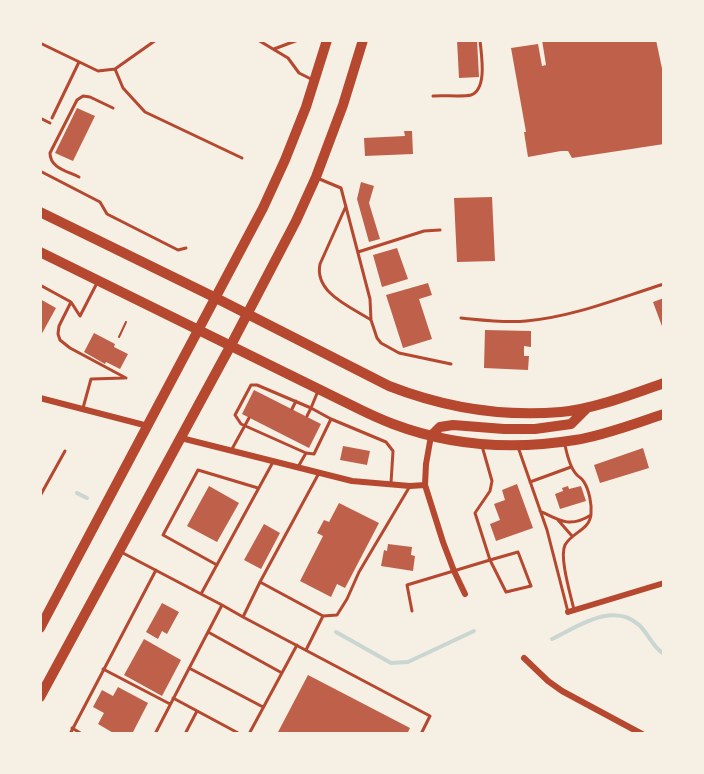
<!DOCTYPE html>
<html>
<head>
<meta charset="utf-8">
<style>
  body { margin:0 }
  #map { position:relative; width:704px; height:774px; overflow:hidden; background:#f6efe4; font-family:"Fira Sans",sans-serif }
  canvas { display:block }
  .frame { position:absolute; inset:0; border:42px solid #f6efe4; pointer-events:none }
</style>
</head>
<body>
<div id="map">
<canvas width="704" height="774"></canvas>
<div class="frame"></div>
</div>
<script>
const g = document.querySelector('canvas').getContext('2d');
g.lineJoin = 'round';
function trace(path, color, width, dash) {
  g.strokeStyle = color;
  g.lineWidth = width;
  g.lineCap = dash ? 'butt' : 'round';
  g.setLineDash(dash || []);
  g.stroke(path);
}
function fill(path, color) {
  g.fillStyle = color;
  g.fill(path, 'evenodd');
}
const stream = new Path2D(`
  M77 493 87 498
  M336 632 391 663 408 662 474 631
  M552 639C577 627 613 601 639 625 649 634 652 647 664 654`);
const building = new Path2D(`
  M457 40H477L479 77 459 78Z
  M542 40H656L664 78V144L572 158 568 151H561L528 157 524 132H526L511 48 538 44 542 66 546 65Z
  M77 108 95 116 73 161 55 153Z
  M404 131H412L413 154 365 156 364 138 405 136Z
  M361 182 374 186 369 203 380 239 369 242 357 199Z
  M492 197 495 261 457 262 454 198Z
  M397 248 408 279 382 287 373 255Z
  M428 283 432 295 419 299 432 339 403 348 386 295Z
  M664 298V329H663L653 302Z
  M40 299 56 308 40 337Z
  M485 330 531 331V347L524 346V356H529L528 370 484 368Z
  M94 333 115 344 114 347 128 354 120 369 106 362 105 364 84 352Z
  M254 390 321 424 309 448 242 414Z
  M343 446 370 451 367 465 340 460Z
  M643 448 649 468 600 483 594 465Z
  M517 484 533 528 496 541 490 524 500 520 494 504 505 500 502 490Z
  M209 486 239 503 217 542 187 526Z
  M568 486 569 489 581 486 586 501 560 509 555 494 563 491 562 488Z
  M339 503 379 523 345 588 337 584 331 597 300 581 323 536 317 533 324 520 329 522Z
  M264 524 280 533 261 569 244 560Z
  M388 544 412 547 411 555 415 556 413 571 381 566 384 550 387 551Z
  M162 603 179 612 167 634 162 631 158 639 146 632Z
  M144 639 181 660 162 696 124 675Z
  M308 675 410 728 407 734H277Z
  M118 687 148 703 132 734H115L98 724 104 713 93 707 102 690 113 696Z`);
const path = new Path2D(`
  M119 337 126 322`);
const service = new Path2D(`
  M258 40 288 58 299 73 311 79
  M40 43 98 71 115 69 156 40
  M274 49 298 40
  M115 69 123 88 145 112 242 158
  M433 96C442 95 464 97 471 95 488 89 481 53 480 40
  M40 118 50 123
  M52 118 79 62
  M40 171 100 202 107 214 178 250 186 248
  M79 177C67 171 50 168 50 153L77 100 83 96 90 97 113 108
  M317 178 341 188 370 299 371 320 377 338 381 343 399 353 451 364
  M346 206 320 264C314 293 351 307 371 320
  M358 252 424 231 440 230
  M40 285 71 302 80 316
  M71 302 59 326 58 334 60 340 70 348 126 378
  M80 316 97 283
  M461 318C482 320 504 323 526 321 573 317 619 298 664 284
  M83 408 91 379 124 378
  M292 409 296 401
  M307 416 311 408 331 419 314 454 306 453 241 424 235 415 251 385H257L311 408 318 391
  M331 419 386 442 393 451 391 483
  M565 445C567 455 570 468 577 475 581 479 581 477 584 482 589 490 592 504 591 514 590 530 572 532 565 545 559 557 571 596 574 610
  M518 447 547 530 568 612
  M232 449 249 418
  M298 467 306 453
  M530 482 571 467
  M40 496 65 451
  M540 511C560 521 570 528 591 515
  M558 520 572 536
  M121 552 222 605 155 734
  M518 552 531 586 506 592 490 560Z
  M217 565 163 535 198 470 258 488
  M260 582 323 616 306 650
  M201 594 273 462
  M222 605 243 617 260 582 319 473
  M412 611 407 585 490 560 475 513 490 491 492 481 482 446
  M323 616 337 615 347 599 359 572 410 486
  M243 617 430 716 421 734
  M208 632 282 673
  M189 668 263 707
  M103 669 170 704
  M173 698 240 734
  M72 728 82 734
  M70 734 156 570
  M185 734 197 711
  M249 734 297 645`);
const minor = new Path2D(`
  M40 398 148 426
  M431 436 426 464 425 485 443 542 454 571 465 594
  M181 438 352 481 410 486 425 485
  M568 612 664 583
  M524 658 548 681 562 691 642 734`);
const primary = new Path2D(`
  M40 212 216 298 389 386C443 407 503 417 561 412 594 409 633 394 664 383
  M40 252 355 407C367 413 380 419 393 424 451 446 514 450 575 440 603 436 636 423 664 414
  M431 436 440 427 453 425 504 429H535L571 424 587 408`);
const trunk = new Path2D(`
  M40 628 263 208 285 160 306 107 327 40
  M40 697 231 345 296 221 316 177 343 105 363 40`);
trace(stream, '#c9d6d2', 4);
fill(building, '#bf614a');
trace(path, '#b5482f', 2);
trace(service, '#b5482f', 3);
trace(minor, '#b5482f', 6);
trace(primary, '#b5482f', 10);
trace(trunk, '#b5482f', 10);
</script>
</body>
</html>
